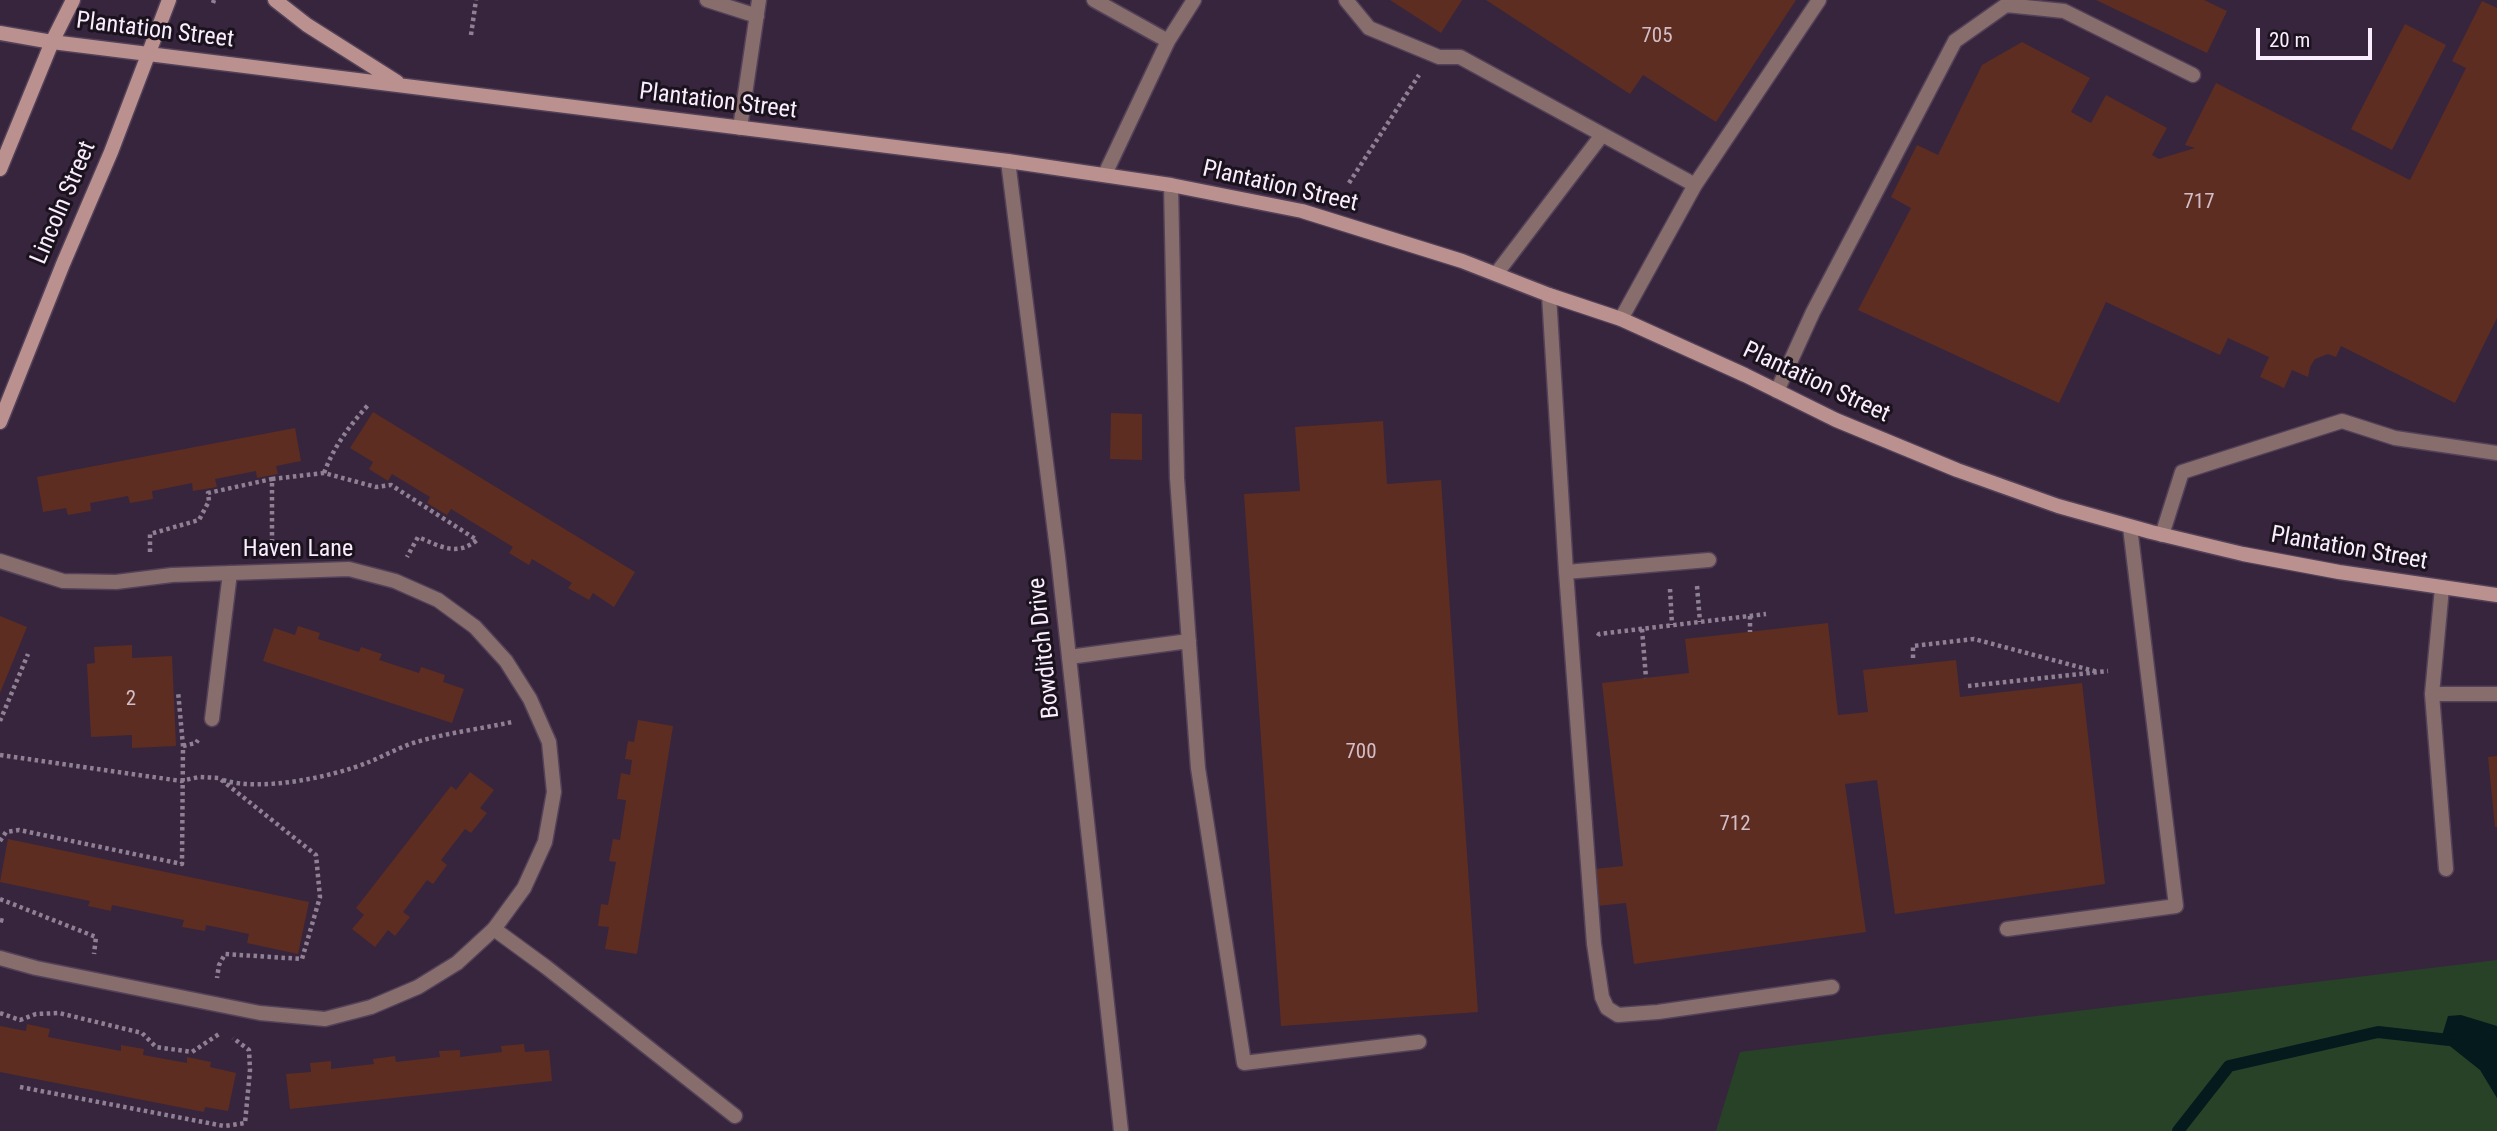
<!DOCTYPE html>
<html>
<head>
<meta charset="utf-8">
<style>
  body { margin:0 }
  #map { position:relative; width:2497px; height:1131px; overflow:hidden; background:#37253d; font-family:"Roboto Condensed",sans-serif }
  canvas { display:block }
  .scale { position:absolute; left:2256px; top:28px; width:116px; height:32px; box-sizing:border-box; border:4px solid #faeefe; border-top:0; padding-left:9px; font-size:21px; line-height:24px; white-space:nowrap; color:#faeefe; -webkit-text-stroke:5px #1a121c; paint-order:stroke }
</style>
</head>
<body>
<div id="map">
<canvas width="2497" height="1131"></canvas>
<div class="scale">20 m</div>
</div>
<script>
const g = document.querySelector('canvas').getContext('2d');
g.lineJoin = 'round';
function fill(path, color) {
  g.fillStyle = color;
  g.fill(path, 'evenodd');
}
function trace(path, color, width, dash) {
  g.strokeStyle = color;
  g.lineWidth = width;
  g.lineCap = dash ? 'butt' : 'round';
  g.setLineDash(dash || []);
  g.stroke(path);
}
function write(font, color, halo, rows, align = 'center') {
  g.font = font + ' "Roboto Condensed",sans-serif';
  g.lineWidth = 6;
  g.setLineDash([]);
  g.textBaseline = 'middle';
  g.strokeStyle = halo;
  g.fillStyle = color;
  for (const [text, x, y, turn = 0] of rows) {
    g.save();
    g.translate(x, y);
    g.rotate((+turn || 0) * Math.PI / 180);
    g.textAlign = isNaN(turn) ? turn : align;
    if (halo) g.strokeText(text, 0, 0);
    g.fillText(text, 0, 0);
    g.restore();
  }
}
const green = new Path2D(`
  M2497 960V1131H1716L1740 1052Z`);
const water = new Path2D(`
  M2461 1015 2497 1026V1098L2480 1070 2441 1039 2448 1016Z`);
const stream = new Path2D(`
  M2178 1131 2229 1066 2378 1032 2458 1041`);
const building = new Path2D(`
  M1390 0H1462L1441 33Z
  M1486 0H1796L1716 122 1643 75 1630 94Z
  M2096 0H2204L2227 11 2207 53Z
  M2482 1 2497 8V318L2455 403 2341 346 2336 357 2328 354 2315 359 2310 367 2308 377 2292 370 2284 388 2260 377 2269 357 2228 338 2220 355 2106 302 2059 403 1858 310 1911 208 1891 197 1917 145 1938 155 1982 65 2022 42 2090 78 2071 112 2091 123 2106 95 2167 128 2152 155 2159 159 2195 148 2185 145 2216 83 2410 180 2466 68 2452 61Z
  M2405 24 2446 45 2392 150 2351 129Z
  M373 412 635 572 614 607 593 593 589 600 568 588 572 583 532 559 529 565 509 553 513 547 451 509 447 515 427 503 430 497 392 474 388 481 369 469 373 462 350 448Z
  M1111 413 1142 414V460L1110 459Z
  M1383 421 1387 484 1441 480 1478 1012 1281 1026 1244 494 1300 491 1295 427Z
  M295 428 301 461 276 466 278 474 257 478 256 471 215 479 217 487 193 491 192 483 152 491 153 499 130 503 128 496 90 503 91 511 68 515 66 508 43 512 37 477Z
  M0 616 27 627 0 693Z
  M1828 623 1838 715 1868 712 1863 670 1956 660 1960 697 2082 683 2105 884 1895 914 1877 780 1845 784 1866 932 1634 964 1626 903 1597 906 1594 869 1623 866 1602 683 1689 673 1685 639Z
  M298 626 320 633 318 639 359 652 361 647 382 654 379 660 419 673 421 667 445 675 443 682 464 689 452 723 263 661 274 628 295 635Z
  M132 645V658L172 656 176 746 132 748V735L91 737 87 664 95 663 94 647Z
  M638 720 673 726 637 954 605 949 609 927 598 926 601 904 608 905 616 862 609 861 613 839 620 840 626 800 617 799 621 773 630 775 632 760 625 759 628 741 634 742Z
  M2497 756V827H2495L2488 757Z
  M470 772 494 790 480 808 487 813 471 833 465 829 441 860 447 865 433 884 427 880 403 912 410 917 395 936 388 930 375 947 352 929 364 915 356 908 451 786 456 790Z
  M8 839 309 902 298 954 247 943 249 934 206 925 205 931 182 927 184 920 112 905 111 911 88 906 90 901 0 882Z
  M27 1024 50 1029 48 1037 121 1051V1045L144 1049 143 1055 187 1063V1057L211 1062 210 1067 236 1073 228 1111 205 1107 204 1112 0 1072V1026L26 1031Z
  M524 1044 525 1052 549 1050 552 1081 290 1109 286 1074 311 1072 310 1063 331 1061V1069L374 1064 373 1059 395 1056 396 1062 440 1057 439 1051 460 1050V1057L502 1052 501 1046Z`);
const path = new Path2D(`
  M213 3 214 0
  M471 35 476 0
  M1349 183 1419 75
  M324 473C334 446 350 425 369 404
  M272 479 324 473 376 487 391 485 477 540C456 557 440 546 418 537L407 557
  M150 552V534L199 520 209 501 208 493 272 479V547
  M1697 586 1700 622
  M1670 589 1672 625
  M1750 616V632
  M1642 629 1646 678
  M1598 636 1599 634 1766 614
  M1913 658V646L1974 639 2098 672
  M1968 686 2108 671
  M0 721 28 654
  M183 746 196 743 198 740
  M0 755 181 781 199 777 219 778 316 855 320 897 302 959 225 954 219 965 217 978
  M223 780C261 792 332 777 369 762 384 756 398 748 413 743 445 733 480 729 512 722
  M0 841 6 832 19 830 182 864 183 746 178 691
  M0 899 96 937 94 954
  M0 920 4 921
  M0 1013 20 1020 36 1014 59 1013 142 1033 156 1047 192 1052 219 1034H221
  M20 1087 224 1126 245 1123 250 1070 249 1050 233 1038`);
const service = new Path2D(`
  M707 0 757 16
  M1094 0 1168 41
  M1346 0 1369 28 1439 57H1460L1695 185 1621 319
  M740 128 759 0
  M1105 174 1168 41 1194 0
  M1171 185 1177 478 1198 768 1244 1063 1419 1042
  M1695 185 1819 0
  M1496 274 1602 135
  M1549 295 1566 572 1594 944 1602 997 1607 1008 1618 1015 1658 1012 1832 987
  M1777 391 1813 312 1955 41 2006 5 2064 11 2193 75
  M2162 535 2182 472 2342 421 2395 438 2497 453
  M1566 572 1709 560
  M2442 588 2432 694H2497
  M1069 657 1189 641
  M2432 694 2446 869
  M212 719 230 573
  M494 929 546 967 735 1116
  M2007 929 2176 906 2130 527`);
const minor = new Path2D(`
  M1008 161 1058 557 1121 1131
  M0 561 63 581 116 582 172 575 349 569 395 581 438 600 475 627 506 661 530 699 549 742 554 792 545 842 524 888 494 929 457 963 418 987 371 1007 325 1019 260 1013 36 968 0 958`);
const secondary = new Path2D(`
  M275 0 307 25 397 82
  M0 33 52 42 1008 161 1171 185 1302 211 1462 261 1549 295 1621 319 1745 375 1836 420 1957 470 2058 506 2151 532 2243 554 2339 572 2497 595
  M0 169 52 42 73 0
  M0 422 63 264 111 152 169 0`);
const numberNames = [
  ["705",1657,37],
  ["717",2199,203],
  ["2",131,700],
  ["700",1361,753],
  ["712",1735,825]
];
const streetNames = [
  ["Plantation Street",155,31,7],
  ["Plantation Street",718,102,7],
  ["Plantation Street",1280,187,13],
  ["Lincoln Street",64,203,-67],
  ["Plantation Street",1816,383,25],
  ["Plantation Street",2349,549,10],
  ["Haven Lane",298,550],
  ["Bowditch Drive",1045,648,-96]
];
fill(green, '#284228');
fill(water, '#041a1d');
trace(stream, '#041a1d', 12);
fill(building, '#5d2d22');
trace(service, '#524158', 17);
trace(minor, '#524158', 17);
trace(secondary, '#524158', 17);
trace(path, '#8f8094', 4.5, [3.5, 3.5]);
trace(service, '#876d6b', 14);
trace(minor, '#876d6b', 14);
trace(secondary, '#ba918e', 14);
write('21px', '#d3bec7', null, numberNames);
write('24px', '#faeefe', '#1a121c', streetNames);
</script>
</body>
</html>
